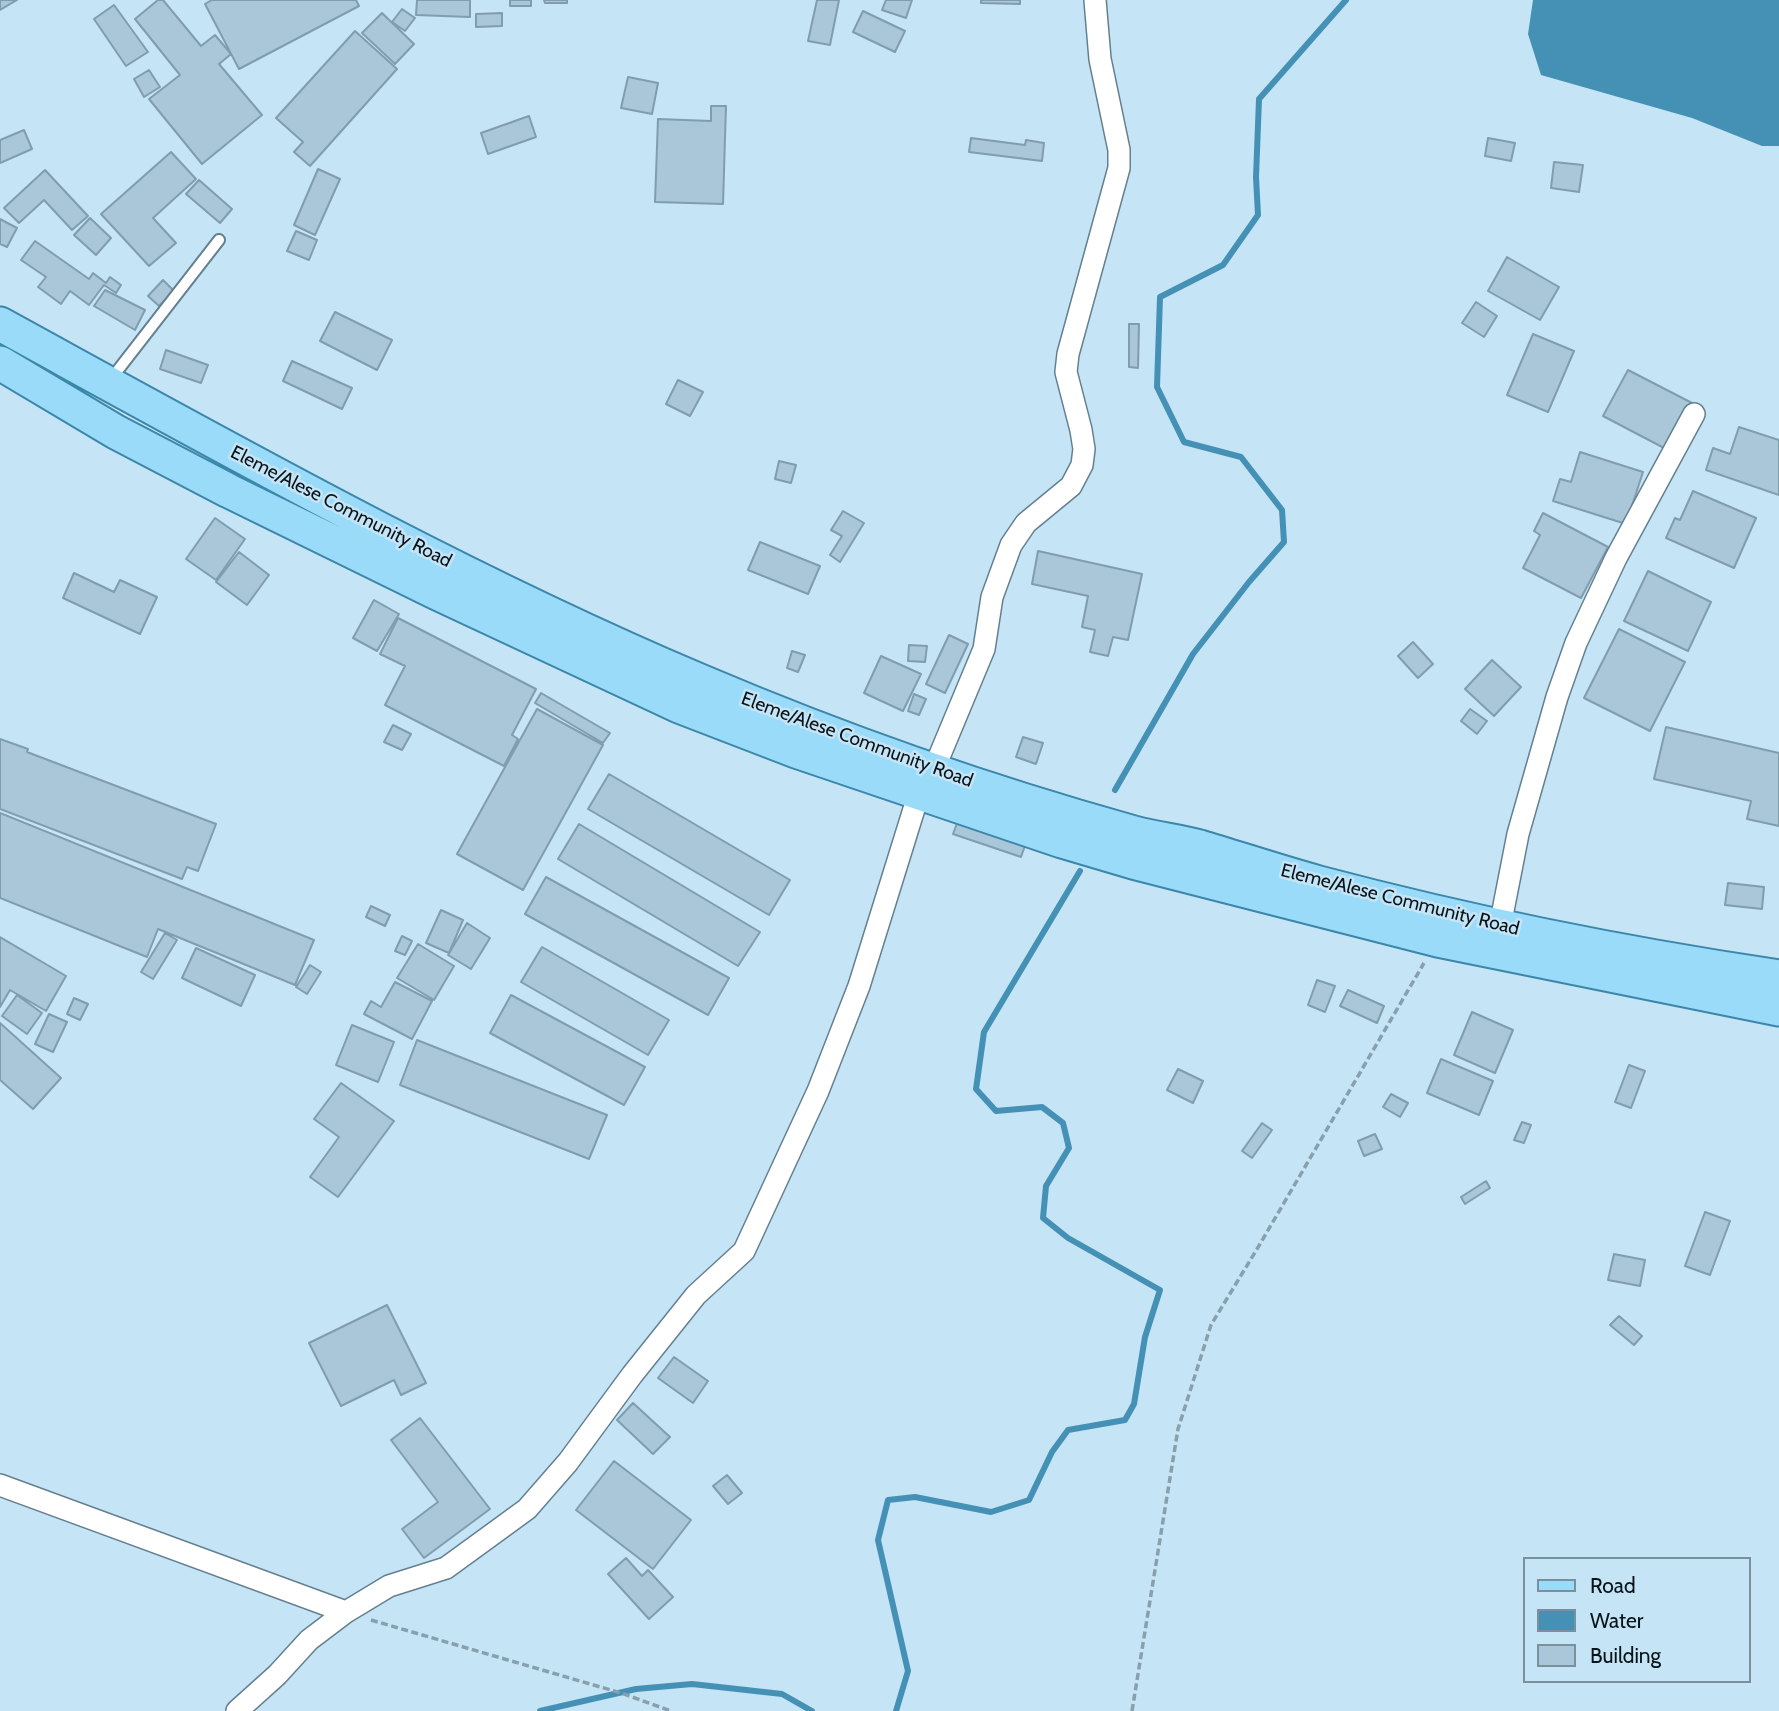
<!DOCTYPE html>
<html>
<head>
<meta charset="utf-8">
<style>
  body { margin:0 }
  #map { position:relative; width:1779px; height:1711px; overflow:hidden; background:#c5e4f5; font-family:Cabin,sans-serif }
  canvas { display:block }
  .legend { position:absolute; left:1523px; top:1557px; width:228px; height:126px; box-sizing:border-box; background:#c5e4f5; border:2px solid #7a919d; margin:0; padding:9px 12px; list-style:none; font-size:21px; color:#09141a }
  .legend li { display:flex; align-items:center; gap:14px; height:35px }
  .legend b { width:35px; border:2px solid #7a919d }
</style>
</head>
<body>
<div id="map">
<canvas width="1779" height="1711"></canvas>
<ul class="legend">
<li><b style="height:9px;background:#9adbfa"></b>Road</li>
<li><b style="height:19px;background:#4591b5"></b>Water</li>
<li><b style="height:19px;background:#a9c7d8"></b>Building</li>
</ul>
</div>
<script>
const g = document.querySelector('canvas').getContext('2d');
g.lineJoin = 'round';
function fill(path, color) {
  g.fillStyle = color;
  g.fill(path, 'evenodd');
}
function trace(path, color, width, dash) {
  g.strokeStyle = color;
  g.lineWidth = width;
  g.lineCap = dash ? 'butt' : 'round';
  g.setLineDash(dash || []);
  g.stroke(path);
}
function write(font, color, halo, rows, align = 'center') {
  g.font = font + ' Cabin,sans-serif';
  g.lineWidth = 5;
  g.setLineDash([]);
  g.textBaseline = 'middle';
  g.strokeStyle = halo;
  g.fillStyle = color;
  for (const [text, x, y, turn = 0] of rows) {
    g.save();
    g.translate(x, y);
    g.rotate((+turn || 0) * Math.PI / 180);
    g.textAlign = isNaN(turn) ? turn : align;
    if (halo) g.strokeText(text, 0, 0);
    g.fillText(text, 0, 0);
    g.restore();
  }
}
const water = new Path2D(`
  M1533 0H1779V146H1762L1692 118 1541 75 1528 34Z`);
const stream = new Path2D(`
  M1115 790 1193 654 1249 582 1284 542 1282 510 1241 457 1184 442 1157 387 1160 297 1223 265 1258 215 1256 177 1259 99 1346 0
  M540 1711 636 1689 692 1684 782 1694 812 1711
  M896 1711 908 1671 878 1540 888 1500 915 1497 991 1512 1029 1500 1052 1452 1068 1430 1125 1420 1134 1404 1145 1337 1160 1290 1068 1238 1043 1218 1046 1186 1069 1148 1063 1123 1042 1107 996 1111 976 1089 984 1032 1080 871`);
const building = new Path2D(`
  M0 0H17L0 10Z
  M158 0H163L201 46 215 35 231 54 219 64 262 115 202 164 149 99 180 75 135 19Z
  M212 0H356L359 6 239 69 205 4Z
  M417 0H470V17L416 15Z
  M510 0H531V6H510Z
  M544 0H567V3H545Z
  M817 0H839L830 45 808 41Z
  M886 0H912L906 18 882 10Z
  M981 0H1020V4L981 3Z
  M114 5 148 52 126 66 94 19Z
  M402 9 415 18 405 31 392 22Z
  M863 11 905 31 895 52 853 32Z
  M382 13 414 44 395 64 362 33Z
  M502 13V26L476 27V14Z
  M355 31 397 69 310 166 294 152 303 142 276 118Z
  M149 70 160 87 144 97 134 79Z
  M628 77 658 83 652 114 621 108Z
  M711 106H726L723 204 655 202 658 119 711 121Z
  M529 116 536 137 488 154 481 133Z
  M24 130 32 149 0 163V140Z
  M971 138 1025 145 1026 140 1044 143 1042 161 969 152Z
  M1488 138 1515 143 1511 161 1485 156Z
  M171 152 196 179 153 218 176 243 149 266 101 214Z
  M1554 162 1583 165 1579 192 1551 188Z
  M318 169 340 179 315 235 294 225Z
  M45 170 88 216 72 230 44 200 19 223 4 208Z
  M199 180 232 209 220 223 186 194Z
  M90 218 111 238 96 255 74 235Z
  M0 219 17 228 7 247 0 244Z
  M296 231 317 240 309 260 287 251Z
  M35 241 89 279 93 273 106 283 110 277 121 285 116 293 104 285 89 305 70 291 61 304 38 287 46 277 21 260Z
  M1507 257 1559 287 1540 320 1488 291Z
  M163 280 174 291 159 306 148 296Z
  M105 290 145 310 135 330 94 306Z
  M1476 302 1497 316 1484 337 1462 323Z
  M335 312 392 340 377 370 320 341Z
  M1129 324H1139L1138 368 1129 367Z
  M1533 334 1574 351 1548 412 1507 395Z
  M166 350 208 365 201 383 160 369Z
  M292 361 352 388 342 409 283 381Z
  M1628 370 1694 404 1664 448 1603 416Z
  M678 380 703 392 690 416 666 404Z
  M1739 427 1779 440V495L1706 470 1713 448 1730 454Z
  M1580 452 1643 472 1626 524 1553 501 1560 479 1571 482Z
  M779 461 796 465 791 483 775 479Z
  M1693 491 1756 518 1734 568 1666 538 1675 518 1680 520Z
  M843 511 864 523 840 562 830 555 842 536 831 530Z
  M1543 513 1608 547 1581 598 1523 568 1540 535 1534 531Z
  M215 518 245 539 216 580 186 559Z
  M760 542 820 566 808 594 748 570Z
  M1038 551 1142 574 1128 640 1113 637 1108 656 1090 652 1095 630 1082 627 1088 596 1032 584Z
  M239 552 269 575 247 605 216 582Z
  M1648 571 1711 602 1688 651 1624 621Z
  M74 573 114 592 120 580 157 597 140 634 63 598Z
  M374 600 399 614 377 651 353 638Z
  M398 618 536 689 512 735 518 739 504 766 385 705 405 666 380 654Z
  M1619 629 1685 662 1650 731 1584 698Z
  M949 635 968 644 945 693 926 684Z
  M1413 642 1433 664 1418 678 1398 656Z
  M909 645 927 646 925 662 908 661Z
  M792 651 805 655 798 672 787 668Z
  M881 656 921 674 903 711 864 693Z
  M1492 660 1521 687 1494 716 1465 689Z
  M541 693 610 733 603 743 535 703Z
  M914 694 926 699 919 715 908 711Z
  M537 709 603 745 523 890 457 854Z
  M1470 709 1487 721 1477 734 1461 721Z
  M393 725 411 734 402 750 384 742Z
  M1666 727 1779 753V826L1747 819 1751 801 1654 779Z
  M1023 737 1043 743 1036 764 1016 757Z
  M0 739 28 749 27 752 216 824 198 871 187 867 182 879 0 809Z
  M609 774 790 880 769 915 588 809Z
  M0 813 314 940 295 985 158 929 147 957 0 898Z
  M959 818 1027 840 1021 857 953 834Z
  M579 824 760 932 738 966 558 859Z
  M546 877 729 978 708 1015 525 914Z
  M1728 883 1764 887 1762 909 1725 905Z
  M371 906 390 915 385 926 366 917Z
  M441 910 463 920 449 953 426 943Z
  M467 923 490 938 471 969 448 955Z
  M165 933 177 940 153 979 141 972Z
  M402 936 412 941 405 955 395 951Z
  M0 937 66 976 46 1011 10 990 0 1007Z
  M418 944 454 966 434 1000 397 978Z
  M542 947 669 1020 648 1055 521 982Z
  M196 948 255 975 241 1006 182 978Z
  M310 965 321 972 307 994 296 987Z
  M1317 980 1335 986 1325 1012 1308 1005Z
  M395 982 432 1001 412 1039 364 1014 371 1001 381 1007Z
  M1348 990 1384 1006 1377 1023 1340 1006Z
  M17 995 42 1013 27 1034 2 1016Z
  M511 995 645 1067 624 1105 490 1033Z
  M74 998 88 1004 80 1020 67 1014Z
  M1472 1012 1513 1030 1495 1073 1454 1055Z
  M49 1014 67 1022 53 1052 35 1044Z
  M0 1023 61 1078 33 1109 0 1080Z
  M352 1025 394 1042 378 1082 336 1065Z
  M417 1040 607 1115 589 1159 400 1085Z
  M1441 1059 1493 1081 1479 1115 1427 1093Z
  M1629 1065 1645 1071 1631 1108 1615 1102Z
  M1178 1069 1203 1081 1193 1103 1167 1090Z
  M341 1083 394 1121 338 1197 310 1177 339 1137 314 1119Z
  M1391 1094 1408 1103 1400 1117 1383 1107Z
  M1522 1122 1531 1125 1524 1143 1514 1140Z
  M1262 1123 1272 1130 1252 1158 1242 1151Z
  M1375 1134 1382 1149 1364 1156 1358 1141Z
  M1486 1181 1490 1188 1465 1204 1461 1197Z
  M1705 1212 1730 1221 1710 1275 1685 1266Z
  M1614 1254 1645 1260 1640 1286 1608 1280Z
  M387 1305 426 1383 401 1395 394 1380 341 1406 309 1343Z
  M1619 1316 1642 1336 1634 1345 1610 1325Z
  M674 1357 708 1381 693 1403 658 1378Z
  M633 1403 670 1437 653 1454 617 1420Z
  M420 1418 490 1509 424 1558 402 1529 438 1502 391 1440Z
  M614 1461 691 1520 653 1569 576 1510Z
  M727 1475 742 1493 728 1504 713 1486Z
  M626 1558 642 1576 648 1570 673 1597 649 1619 608 1574Z`);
const path = new Path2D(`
  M371 1620 621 1693 671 1711
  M1132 1711 1178 1429 1211 1325 1260 1244 1424 963`);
const lane = new Path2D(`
  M111 379 219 240`);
const street = new Path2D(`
  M934 769 984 649 992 597 1011 545 1026 523 1071 486 1082 465 1084 449 1081 430 1066 372 1068 354 1119 168V150L1100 59 1095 0
  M1500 926 1518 834 1557 697 1576 643 1616 558 1694 414
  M0 1485 346 1612
  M237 1711 277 1675 309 1640 346 1612 389 1586 446 1568 527 1509 568 1462 632 1375 696 1295 744 1251 818 1091 859 986 919 793`);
const primary = new Path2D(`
  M0 324C230 450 459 579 700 681 841 741 987 792 1134 833 1156 839 1178 841 1200 847 1240 859 1279 872 1319 883 1470 923 1624 954 1779 977
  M0 363 116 432 229 491 437 593 679 706 796 751 1062 841 1133 862 1438 940 1779 1009`);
const streetNames = [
  ["Eleme/Alese Community Road",341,507,27],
  ["Eleme/Alese Community Road",857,740,20],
  ["Eleme/Alese Community Road",1400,900,14]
];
fill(water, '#4591b5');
trace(stream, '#4591b5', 6);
fill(building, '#a9c7d8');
trace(building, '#809dad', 2);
trace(lane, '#648090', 14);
trace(street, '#648090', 24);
trace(primary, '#3b86a9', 37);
trace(path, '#88a0ae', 3.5, [7, 3.5]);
trace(lane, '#fff', 10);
trace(street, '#fff', 21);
trace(primary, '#9adbfa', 33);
write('19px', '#09141a', '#c5e4f5', streetNames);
</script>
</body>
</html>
